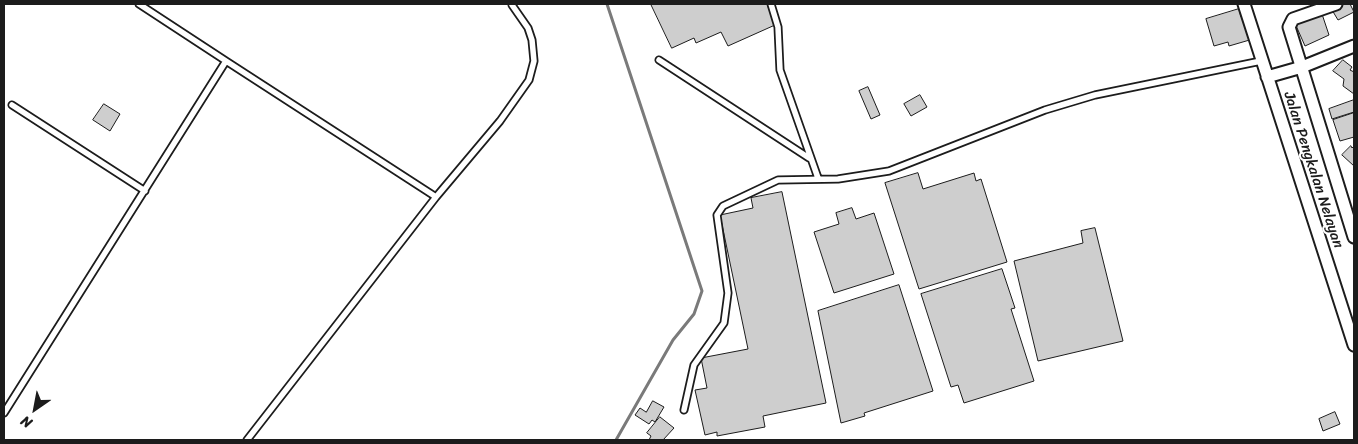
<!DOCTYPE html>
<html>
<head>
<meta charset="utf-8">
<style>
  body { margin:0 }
  #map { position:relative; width:1358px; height:444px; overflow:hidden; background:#fff; font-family:Sriracha,sans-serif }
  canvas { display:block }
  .frame { position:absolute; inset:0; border:5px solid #1c1c1c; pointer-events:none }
  .north { position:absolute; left:10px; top:384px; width:50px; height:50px; -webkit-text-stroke:4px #fff; paint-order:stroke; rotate:213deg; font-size:14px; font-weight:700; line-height:20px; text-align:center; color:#1c1c1c }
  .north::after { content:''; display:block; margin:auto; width:18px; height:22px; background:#1c1c1c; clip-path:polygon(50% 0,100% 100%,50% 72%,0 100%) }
</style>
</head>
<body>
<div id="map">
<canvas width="1358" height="444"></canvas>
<div class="frame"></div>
<div class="north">N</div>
</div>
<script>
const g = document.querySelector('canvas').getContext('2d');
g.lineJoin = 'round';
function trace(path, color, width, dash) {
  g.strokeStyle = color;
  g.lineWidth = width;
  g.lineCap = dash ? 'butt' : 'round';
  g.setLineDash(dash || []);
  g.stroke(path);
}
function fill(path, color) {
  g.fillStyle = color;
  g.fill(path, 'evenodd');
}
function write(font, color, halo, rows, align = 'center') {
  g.font = font + ' Sriracha,sans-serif';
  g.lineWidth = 4;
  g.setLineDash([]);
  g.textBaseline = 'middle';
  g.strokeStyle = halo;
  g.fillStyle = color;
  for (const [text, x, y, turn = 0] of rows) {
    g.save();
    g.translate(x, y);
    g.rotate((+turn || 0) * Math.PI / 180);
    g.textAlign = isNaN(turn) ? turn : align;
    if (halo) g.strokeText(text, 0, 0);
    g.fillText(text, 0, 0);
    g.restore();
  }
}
const stream = new Path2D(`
  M607 4 702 291 694 314 673 340 616 440`);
const building = new Path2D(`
  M651 4H767L775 25 728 46 721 32 696 43 694 38 672 48Z
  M1344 4H1350L1354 12 1338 20 1332 10Z
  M1239 9 1241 17 1246 15 1253 39 1229 46 1228 42 1214 46 1206 19Z
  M1321 11 1329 35 1305 46 1294 21Z
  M1343 60 1352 67 1350 70 1354 72V94L1343 86 1344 79 1333 71Z
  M868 87 880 115 871 119 859 91Z
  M920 95 927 107 911 116 904 104Z
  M1354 100V112L1332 119 1329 109Z
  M104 104 120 114 110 131 93 120Z
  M1354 113V137L1340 141 1333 120Z
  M1351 146 1352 148 1354 146V166L1342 155Z
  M918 173 923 189 974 173 976 181 981 179 1007 262 919 289 885 183Z
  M782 192 826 403 763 416 765 427 717 436V432L705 435 695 390 707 388 701 358 748 349 720 215 753 208 751 198Z
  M852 208 856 219 874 213 894 274 834 293 814 232 839 224 836 213Z
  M1095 228 1123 341 1038 361 1014 261 1083 243 1081 231Z
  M1002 269 1015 308 1011 309 1034 381 964 403 958 385 951 387 921 294Z
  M899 285 933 391 864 413 865 416 841 423 818 311Z
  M653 401 664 407 655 422 652 420 649 424 635 415 640 408 646 412Z
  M1335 412 1340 424 1323 431 1319 419Z
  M660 417 674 428 663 440H649L651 436 647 433Z`);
const service = new Path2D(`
  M771 4 778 27 780 70 818 178
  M659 60 809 158
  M226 61 436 197 247 440
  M12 105 145 191
  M436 197 500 121 529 80 534 61 532 40 528 28 512 5
  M684 410 694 365 724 323 728 293 717 215 723 206 778 180 838 179 889 171 1045 110 1095 95 1261 61
  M4 413 226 61 139 4`);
const minor = new Path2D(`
  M1244 4 1354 345
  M1336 4 1293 19 1289 27 1354 237
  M1267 77 1302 67 1354 46`);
const streetNames = [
  ["Jalan Pengkalan Nelayan",1313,170,72]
];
trace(stream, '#7a7a7a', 3);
fill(building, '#cecece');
trace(building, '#1c1c1c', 1);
trace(service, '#1c1c1c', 9);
trace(minor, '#1c1c1c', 15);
trace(service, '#fff', 5.5);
trace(minor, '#fff', 11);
write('15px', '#1c1c1c', '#fff', streetNames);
</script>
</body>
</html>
